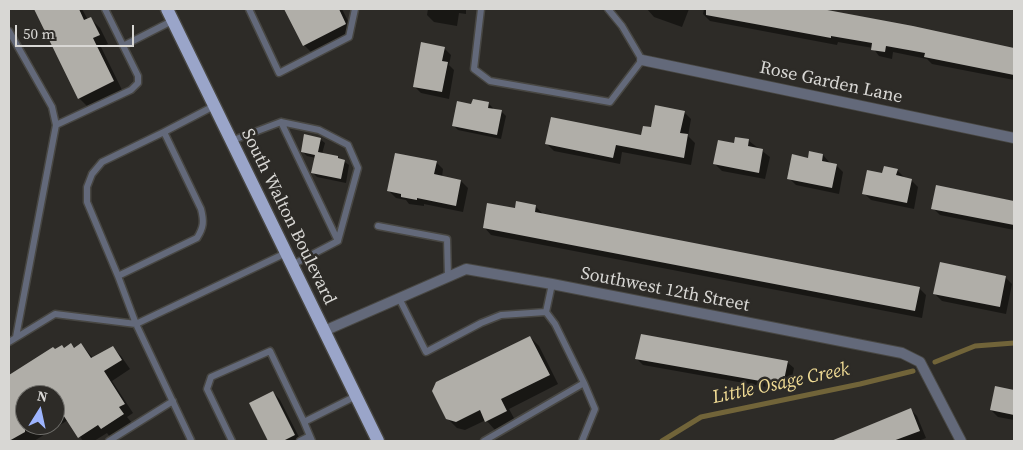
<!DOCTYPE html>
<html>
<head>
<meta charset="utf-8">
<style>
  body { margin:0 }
  #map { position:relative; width:1023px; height:450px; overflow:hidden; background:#2d2b27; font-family:"Source Serif 4",serif }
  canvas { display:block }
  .frame { position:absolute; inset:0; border:10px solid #d8d7d4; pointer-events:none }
  .north { position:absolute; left:15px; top:385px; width:50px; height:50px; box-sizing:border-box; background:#2d2b27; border:1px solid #71706c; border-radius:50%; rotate:10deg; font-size:14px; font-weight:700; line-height:20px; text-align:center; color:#d8d7d4 }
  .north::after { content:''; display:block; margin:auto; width:18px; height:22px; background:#9db4fd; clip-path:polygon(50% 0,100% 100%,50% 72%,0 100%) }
  .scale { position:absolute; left:15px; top:25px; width:119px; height:22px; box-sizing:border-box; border:2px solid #d8d7d4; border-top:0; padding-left:6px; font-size:15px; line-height:18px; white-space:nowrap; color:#d8d7d4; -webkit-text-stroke:4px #2d2b27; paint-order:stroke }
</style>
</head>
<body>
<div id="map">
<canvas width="1023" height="450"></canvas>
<div class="frame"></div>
<div class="north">N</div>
<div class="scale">50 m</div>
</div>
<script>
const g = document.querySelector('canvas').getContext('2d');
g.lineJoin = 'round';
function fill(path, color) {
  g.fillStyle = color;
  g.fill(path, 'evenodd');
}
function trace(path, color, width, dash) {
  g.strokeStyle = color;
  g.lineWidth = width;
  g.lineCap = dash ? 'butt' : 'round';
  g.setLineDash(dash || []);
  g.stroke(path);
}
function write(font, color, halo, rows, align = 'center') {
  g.font = font + ' "Source Serif 4",serif';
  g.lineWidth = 5;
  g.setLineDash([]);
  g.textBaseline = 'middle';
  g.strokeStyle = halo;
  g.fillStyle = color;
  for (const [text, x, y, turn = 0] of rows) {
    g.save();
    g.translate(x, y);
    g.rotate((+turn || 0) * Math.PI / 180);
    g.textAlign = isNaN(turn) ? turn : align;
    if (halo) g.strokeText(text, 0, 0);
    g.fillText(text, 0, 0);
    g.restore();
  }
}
const shadow = new Path2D(`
  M35 9H82L88 20 91 19 100 28 108 44 101 47 122 90 88 107 79 98Z
  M286 9H342L354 33 313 54 304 45Z
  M428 9H466V14L459 13 457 26 434 22 427 15Z
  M647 9H689L682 27 654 17Z
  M704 9H817L1014 49V80L932 64 927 59 893 52 892 59 879 56 873 48 838 42 837 45 710 21 703 14Z
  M444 48 451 55 449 65 454 70 449 99 421 93 414 86Z
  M488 103 493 108 492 110 501 111 506 116 501 139 458 130 453 125 472 106Z
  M684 112 691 119 688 136 695 143 691 165 622 152 620 164 554 151 547 144 642 137 652 129Z
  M320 139 325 143 322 154 338 157 349 165 346 183 317 177 313 173 316 158 307 156 302 151Z
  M749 141 770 157 765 179 722 171 715 164 735 145Z
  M823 155 830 163 836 165 843 172 839 194 796 185 789 178Z
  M436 162 443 169 442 177 461 181 468 188 463 212 424 204V206L409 204 406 200 396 198 389 191Z
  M897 170 904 177 911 180 918 187 914 209 871 200 864 193 883 174Z
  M937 186 1014 201V230L940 215 933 208Z
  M535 206 542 213V215L919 288 926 295 922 318 491 235 484 227 516 210Z
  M1005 277 1012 284 1006 314 942 301 935 294Z
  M530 337 539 346 558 384 509 409 515 420 495 430 486 420 465 430 457 428 447 418Z
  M81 344 93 358 112 347 121 356 130 369 112 381 133 413 127 417 132 423 110 437 107 433 94 441H83L68 420 34 441H9V377L53 349 55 350 65 349 71 345 75 349ZM25 395H55V425H25Z
  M637 359 787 362 794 368 789 391 643 365Z
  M996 387 1014 391V420L998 417 991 410Z
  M273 392 280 400 301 441H269L250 404Z
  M910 409 917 416 926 438 918 441H834Z`);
const stream = new Path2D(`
  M935 362 975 346 1014 343
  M662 441 701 417 860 384 913 371`);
const building = new Path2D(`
  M34 9H79L84 20 91 17 100 35 93 38 114 81 78 99Z
  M284 9H339L346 24 303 46Z
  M706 9H822L913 26 1014 48V75L924 57 925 53 886 46 885 52 871 50 872 43 831 36V38L706 15Z
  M421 42 445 47 442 61 448 62 442 92 413 87Z
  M473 99 489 102 488 108 502 110 497 135 452 126 457 101 471 104Z
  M655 105 685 111 680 133 688 134 684 158 616 145 613 158 545 144 551 117 641 135 643 126 651 127Z
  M304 134 321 138 318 152 338 156V158L345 160 341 179 311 173 315 155 301 152Z
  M735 137 749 139 748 146 763 149 759 173 713 164 718 140 734 143Z
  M809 151 823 154 822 161 837 164 832 188 787 179 792 154 808 158Z
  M395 153 437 161 434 174 461 180 456 206 417 198V200L401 197V194L387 191Z
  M884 166 898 169 896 175 912 179 907 203 862 194 867 170 882 173Z
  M936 185 1014 201V225L931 209Z
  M516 201 536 205 535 212 920 287 915 311 483 228 487 203 515 208Z
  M940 262 1006 276 1000 307 933 294Z
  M641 334 788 361 783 385 635 359Z
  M530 336 550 375 501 399 507 411 485 422 480 410 456 422 446 419 432 391 436 382Z
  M71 343 74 348 81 343 91 358 113 346 122 360 104 371 125 404 119 407 124 414 101 429 98 425 78 438 60 410 55 413V395H25V432L9 441V375L53 347 55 349 62 345 64 348Z
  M995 386 1014 390V415L990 410Z
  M273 391 295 435 283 441H268L249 403Z
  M911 408 920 431 893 441H831Z`);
const service = new Path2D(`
  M249 9 279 73 349 37 355 9
  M481 9 474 69 490 81 610 102 642 60 622 26 608 9
  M9 31 52 107 56 125 16 337
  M123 46 172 21
  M281 122 338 241
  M56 125 131 90 138 83V76L105 9
  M231 141 281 122 319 130 348 145 358 168 338 241 292 265
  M378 226 447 239 448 277
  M118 276 87 202V187L92 174 102 162 164 132
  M399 298 426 352 481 323 501 315 546 312
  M9 342 55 314 136 324 286 253
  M304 422 356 396
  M109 441 173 401
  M190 441 191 440 136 324 118 276 197 238C204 227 204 221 201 209L164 132 214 106
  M232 441 207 389 211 377 270 351 304 422 312 441
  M300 441 310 436
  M484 441 584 383 555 324 546 312 552 284
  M582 441 595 409 584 383`);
const minor = new Path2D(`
  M642 60 1014 138
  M324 331 466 269 552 284 902 353 920 362 961 441`);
const primary = new Path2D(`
  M167 9 378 441`);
const streetNames = [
  ["Rose Garden Lane",831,83,12],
  ["South Walton Boulevard",288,217,64],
  ["Southwest 12th Street",665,290,11]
];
const waterNames = [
  ["Little Osage Creek",781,384,-12]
];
fill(shadow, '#0007');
trace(stream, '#716439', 5);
fill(building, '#b0aea8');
trace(service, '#484743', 9);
trace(minor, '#484743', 12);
trace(primary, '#484743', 15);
trace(service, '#63697a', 6);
trace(minor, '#63697a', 10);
trace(primary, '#9aa5c9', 12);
write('18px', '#d8d7d4', '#2d2b27', streetNames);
write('italic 19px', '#f1dc95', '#2d2b27', waterNames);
</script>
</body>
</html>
